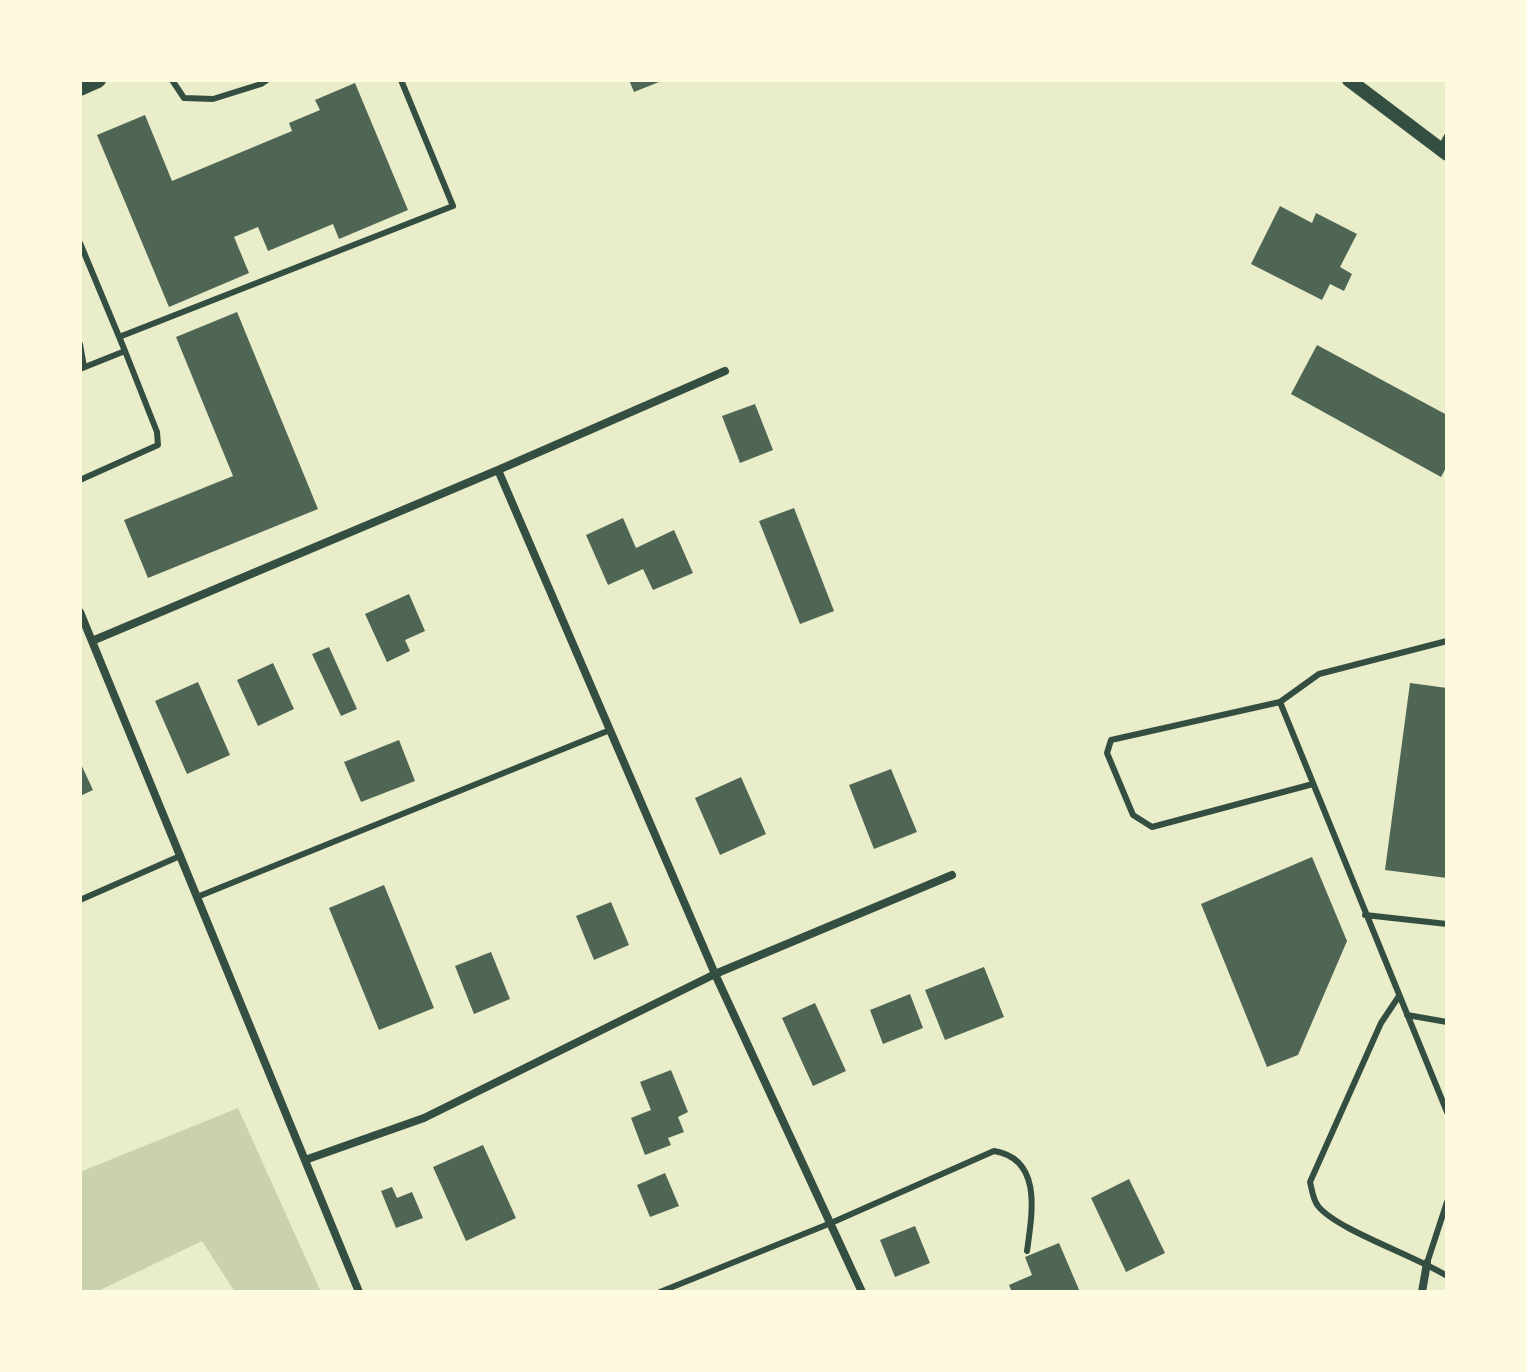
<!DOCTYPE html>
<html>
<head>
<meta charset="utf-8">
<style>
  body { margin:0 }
  #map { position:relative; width:1527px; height:1372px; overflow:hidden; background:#e9edc9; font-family:"Roboto Serif",serif }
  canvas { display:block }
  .frame { position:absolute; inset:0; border:82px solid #fefae0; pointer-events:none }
</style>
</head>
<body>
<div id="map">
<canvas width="1527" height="1372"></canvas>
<div class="frame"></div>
</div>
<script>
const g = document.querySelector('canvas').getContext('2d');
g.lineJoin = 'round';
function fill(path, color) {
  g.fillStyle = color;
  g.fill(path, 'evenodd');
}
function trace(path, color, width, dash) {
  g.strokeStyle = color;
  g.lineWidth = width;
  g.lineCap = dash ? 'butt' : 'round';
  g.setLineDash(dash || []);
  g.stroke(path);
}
const green = new Path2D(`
  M238 1108 321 1292H235L202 1241 96 1292H80V1172Z`);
const building = new Path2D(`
  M629 80H664L634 92Z
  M355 83 408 210 339 239 333 224 268 251 258 227 234 237 249 273 169 307 97 135 145 115 172 181 292 131 289 123 320 110 315 100Z
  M1280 206 1312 223 1316 213 1357 234 1340 267 1352 274 1344 291 1330 284 1322 300 1251 264Z
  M237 312 318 509 148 578 124 520 233 476 176 337Z
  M1317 345 1447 415V466L1441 477 1291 394Z
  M755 404 773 450 740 463 722 416Z
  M794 508 834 611 800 624 759 521Z
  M623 518 636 548 674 530 693 573 653 590 643 569 608 585 586 535Z
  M409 594 425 631 405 640 410 651 387 662 365 614Z
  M329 647 357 709 341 716 312 654Z
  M273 663 294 709 258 726 237 680Z
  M198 682 230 755 187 774 155 701Z
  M1410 683 1447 688V878L1385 870Z
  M399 740 415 781 361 802 344 762Z
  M80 762 93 790 80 796Z
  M891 769 917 832 874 849 849 785Z
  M741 777 766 834 720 855 695 798Z
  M1312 857 1347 941 1298 1055 1267 1067 1201 904Z
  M384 885 434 1008 379 1030 329 908Z
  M611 902 629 945 594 960 576 916Z
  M491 952 510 999 474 1014 455 966Z
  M984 967 1004 1017 945 1040 925 990Z
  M910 994 923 1028 883 1044 870 1010Z
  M815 1003 846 1071 813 1086 782 1018Z
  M671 1070 688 1112 678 1117 684 1132 668 1138 671 1145 645 1155 631 1118 651 1110 640 1082Z
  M483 1145 516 1218 466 1241 433 1167Z
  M665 1173 679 1206 650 1217 637 1185Z
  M1129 1179 1165 1253 1126 1272 1091 1198Z
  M392 1187 397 1198 412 1192 423 1218 396 1228 381 1191Z
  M915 1226 930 1263 895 1277 880 1240Z
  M1059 1243 1080 1292H1012L1009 1285 1032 1275 1025 1257Z`);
const service = new Path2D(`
  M172 80 184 98 213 99 261 84 267 80
  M1440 149 1447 136
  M80 243 125 351 80 369
  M119 337 453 206 401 80
  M80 344 84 367
  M80 480 158 445 157 432 125 351
  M1280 702 1447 1112
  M1313 784 1152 827 1133 815 1107 753 1111 740 1280 702 1319 674 1447 641
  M197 897 610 730
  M80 900 180 856
  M1365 915 1447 924
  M1399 996 1381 1023 1310 1182C1312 1190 1313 1200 1318 1206 1337 1230 1416 1256 1447 1276
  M1407 1015 1447 1022
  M1427 1263 1447 1202
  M660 1292 831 1223 994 1151C1043 1159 1032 1214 1027 1251`);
const minor = new Path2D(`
  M498 470 715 974 862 1292
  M80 612 359 1292
  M92 641 498 470 725 371
  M305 1160 424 1118 715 974 952 875
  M1422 1292 1427 1263`);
const tertiary = new Path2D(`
  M1349 80 1447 154`);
const secondary = new Path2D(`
  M80 88 98 80`);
fill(green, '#cad2ad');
fill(building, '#4f6655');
trace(service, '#344e41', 6);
trace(minor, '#344e41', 8);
trace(tertiary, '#344e41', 14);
trace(secondary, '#344e41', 16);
</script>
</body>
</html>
